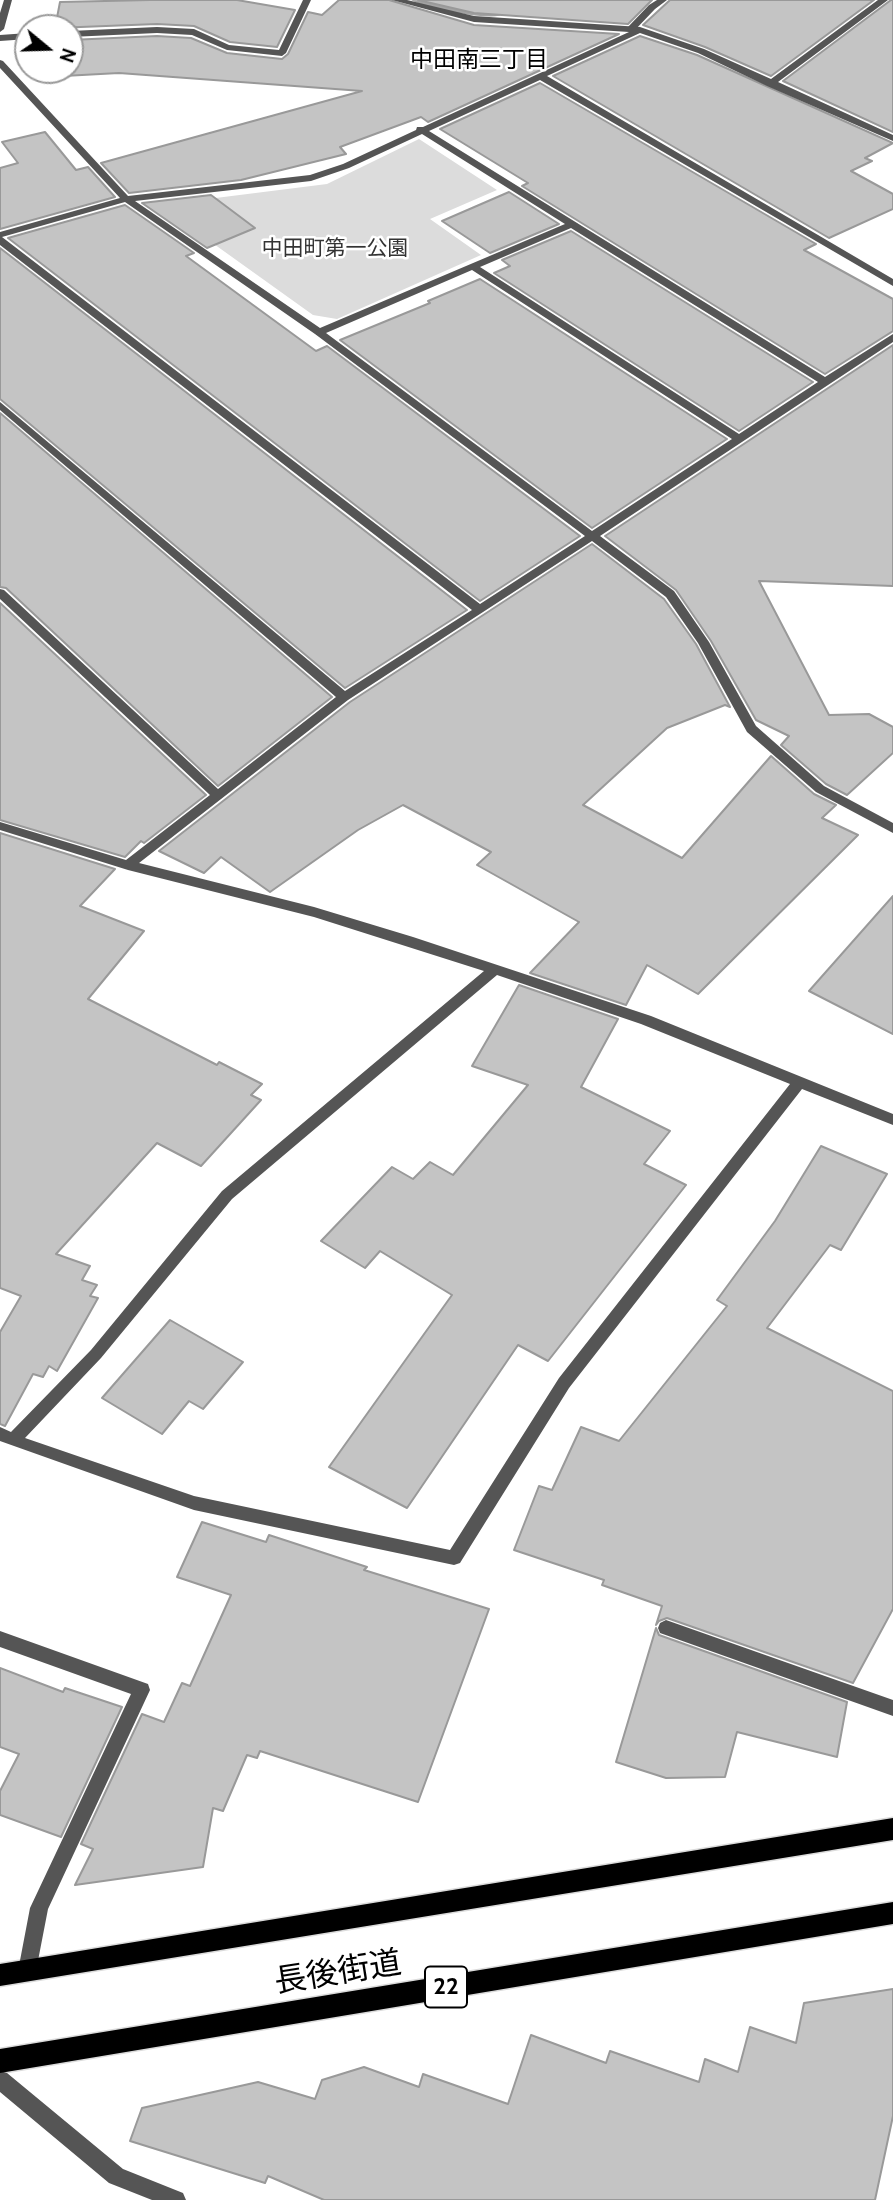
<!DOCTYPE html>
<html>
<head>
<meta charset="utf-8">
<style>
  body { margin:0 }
  #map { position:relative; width:893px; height:2200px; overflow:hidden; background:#fff; font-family:Cabin,sans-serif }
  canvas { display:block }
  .north { position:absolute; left:14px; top:14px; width:70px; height:70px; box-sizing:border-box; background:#fff; border:2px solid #999; border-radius:50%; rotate:109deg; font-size:19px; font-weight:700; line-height:28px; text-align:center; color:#000 }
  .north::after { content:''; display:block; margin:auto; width:24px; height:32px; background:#000; clip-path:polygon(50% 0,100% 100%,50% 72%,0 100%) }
</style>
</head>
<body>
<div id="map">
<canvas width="893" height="2200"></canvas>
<div class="north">N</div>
</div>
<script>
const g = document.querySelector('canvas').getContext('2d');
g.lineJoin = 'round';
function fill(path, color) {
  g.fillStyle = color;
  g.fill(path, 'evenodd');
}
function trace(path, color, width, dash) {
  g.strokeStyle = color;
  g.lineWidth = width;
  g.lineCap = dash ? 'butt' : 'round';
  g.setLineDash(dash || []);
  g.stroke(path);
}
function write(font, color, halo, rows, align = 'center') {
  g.font = font + ' Cabin,"Noto Sans JP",sans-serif';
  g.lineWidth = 5;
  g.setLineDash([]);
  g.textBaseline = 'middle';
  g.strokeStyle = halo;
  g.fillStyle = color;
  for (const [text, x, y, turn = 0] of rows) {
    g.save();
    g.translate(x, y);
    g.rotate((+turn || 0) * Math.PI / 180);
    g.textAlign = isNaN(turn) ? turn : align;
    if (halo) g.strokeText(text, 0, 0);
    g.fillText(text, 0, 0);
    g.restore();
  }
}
const green = new Path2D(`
  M419 139 497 190 430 219 481 255 337 319 313 315 165 209 168 204 327 184Z`);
const stream = new Path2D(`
  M411 0C434 0 455 7 478 10 487 11 497 9 505 14 492 22 424 8 411 0Z`);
const building = new Path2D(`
  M150 0H237L295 10 277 47 230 42 194 26 157 24 55 28 60 2Z
  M339 0H389L474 25 619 34 428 122 421 117 340 147 346 154 241 180 129 193 101 163 362 91 119 73 45 77 47 70H70V40L157 36 191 38 227 53 282 59 288 54 308 12 322 15Z
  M418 0H652L628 24 474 13Z
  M670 0H874L771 76 705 47 643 25Z
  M891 0H893V132L783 81Z
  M640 36 697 55 893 143 865 158 872 161 851 171 893 194V209L829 238 553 76Z
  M540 83 816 244 804 250 893 299V331L825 374 522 186 528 183 440 129Z
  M45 132 76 170 88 167 115 197 0 229V168L18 163 2 142Z
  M509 192 559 224 490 253 442 221Z
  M211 195 255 228 207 248 142 203Z
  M125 205 194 253 186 256 316 351 327 346 580 536 480 601 8 238Z
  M571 231 813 382 739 431 494 273 510 266 502 260Z
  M0 248 467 610 345 688 0 399Z
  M480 279 727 439 592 528 340 340 430 303 428 301Z
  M893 345V586L759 581 829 715 869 714 893 727V753L847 795 826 784 781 745 789 736 756 720 711 641 676 590 605 536Z
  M0 413 332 697 218 786 6 588 0 587Z
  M592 544 664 599 696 644 730 707 725 705 667 728 583 805 682 858 771 756 814 794 836 805 822 818 858 835 698 994 647 965 626 1005 530 973 579 922 477 865 491 852 403 805 358 830 270 892 221 857 204 873 159 851 350 702Z
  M0 603 206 795 144 843 141 841 125 857 0 820Z
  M0 833 115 869 80 906 144 931 88 999 217 1065 219 1062 262 1084 251 1095 261 1100 201 1166 157 1143 56 1254 90 1266 82 1280 97 1285 90 1296 98 1298 57 1371 49 1366 43 1377 33 1374 5 1426 0 1424V1332L21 1296 0 1288Z
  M893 896V1034L809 991Z
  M519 985 618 1019 581 1087 670 1131 644 1164 686 1185 548 1361 518 1345 407 1508 329 1467 452 1295 380 1251 365 1268 321 1241 392 1167 413 1179 430 1162 453 1175 528 1085 472 1066Z
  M821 1146 887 1174 841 1250 830 1245 767 1328 893 1391V1609L853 1683 667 1618 659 1621 656 1625 662 1606 602 1585 604 1580 514 1550 539 1486 552 1490 581 1427 619 1441 727 1306 717 1300 775 1221Z
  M170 1320 243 1362 203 1409 189 1401 162 1434 102 1398Z
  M202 1522 266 1542 269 1535 367 1567 364 1570 489 1609 418 1802 260 1751 257 1758 247 1755 223 1811 213 1808 203 1867 75 1885 93 1849 81 1844 142 1714 164 1722 182 1683 190 1686 231 1595 177 1577Z
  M656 1628 659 1635 847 1702 837 1757 737 1732 725 1777 666 1778 616 1762Z
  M0 1668 63 1692 65 1688 122 1707 61 1837 0 1815V1791L19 1754 0 1747Z
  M893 1989V2116L875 2200H324L268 2176 265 2183 130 2141 142 2108 258 2082 315 2099 322 2080 364 2067 419 2087 423 2074 508 2104 531 2035 606 2063 610 2051 699 2082 705 2059 738 2072 750 2027 796 2043 804 2003Z`);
const service = new Path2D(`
  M657 0H667L655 9 634 31H628V27L649 5Z`);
const minor = new Path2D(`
  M4 0H12L4 29 0 32V13Z
  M303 0H311L286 53 282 56 227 50 192 35 157 33 70 37V31L157 27 194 29 229 45 279 50Z
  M392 0H407L474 16 640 27 704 49 771 79 878 0H888L778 82 893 135V141L767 86 698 53 640 33 547 76 893 279V286L540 80 429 131 825 377 893 334V342L600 536 674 591 709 642 756 726 824 786 893 823V833L816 792 747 732 698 643 666 597 592 541 348 700 139 863 314 907 413 937 651 1016 893 1114V1125L802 1089 569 1388 460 1563 454 1565 194 1510 0 1441V1427L11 1432 91 1350 222 1191 484 971 314 917 128 870 0 830V822L126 860 210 795 0 599V589L4 590 218 789 336 697 0 410V402L345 691 472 610 0 245V232L120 198 0 68V60L3 61 128 196 310 175 343 164 416 130 417 127H423L629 32 474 22ZM422 134 565 224 320 328 135 201 311 181 349 168ZM125 202 315 334 585 536 480 604 2 237ZM571 228 818 382 739 434 480 267ZM472 270 732 439 592 531 326 333ZM497 975 641 1024 790 1084 559 1378 450 1550 194 1496 25 1438 101 1358 232 1199Z
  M28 33V39L0 41V35Z
  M666 1620 893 1700V1716L660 1633 658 1628 660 1623Z
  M0 1631 148 1684 150 1690 48 1909 36 1971 33 1977 27 1980 21 1977 18 1971 30 1908 131 1694 0 1647Z
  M0 2071 7 2073 123 2169 183 2193 186 2200H152L109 2183 0 2092Z`);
const primary = new Path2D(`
  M893 1818V1840L0 1986V1964Z
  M893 1902V1924L0 2073V2049Z`);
const farParknames = [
  ["中田町第一公園",335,249]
];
const farNeighbourhoodnames = [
  ["中田南三丁目",479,60]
];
const shields = [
  [446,1987,42]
];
const shieldNames = [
  ["22",446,1987]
];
const nearStreetnames = [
  ["長後街道",338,1973,-9]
];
fill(green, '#dcdcdc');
fill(stream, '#a3a3a3');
fill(building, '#c4c4c4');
trace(building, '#999', 2);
trace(primary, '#dbdbdb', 3);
fill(service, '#555');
fill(minor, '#555');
fill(primary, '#000');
write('21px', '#333', '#fff', farParknames);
write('23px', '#000', '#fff', farNeighbourhoodnames);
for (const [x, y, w] of shields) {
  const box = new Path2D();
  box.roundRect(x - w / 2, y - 20.5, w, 41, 5);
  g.fillStyle = '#fff';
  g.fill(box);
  trace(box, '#000', 2);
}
write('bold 24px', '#000', null, shieldNames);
write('32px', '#000', '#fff', nearStreetnames);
</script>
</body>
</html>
